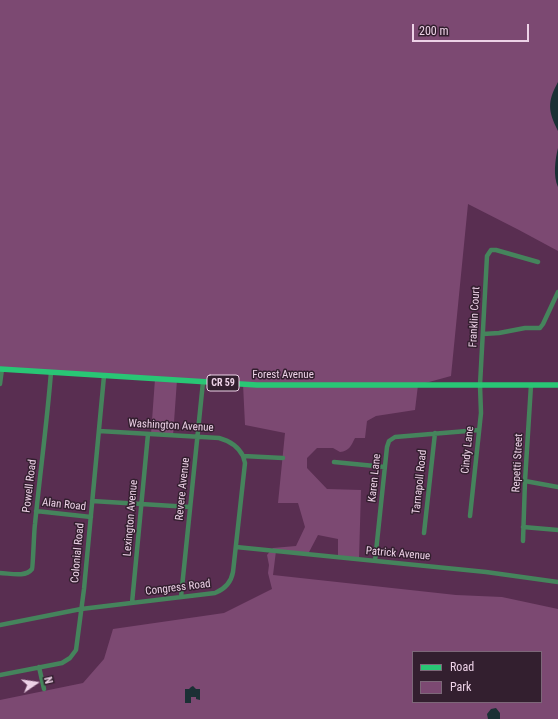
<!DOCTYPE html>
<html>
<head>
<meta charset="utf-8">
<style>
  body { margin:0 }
  #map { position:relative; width:558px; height:719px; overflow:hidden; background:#592e51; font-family:"Roboto Condensed",sans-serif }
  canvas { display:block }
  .legend { position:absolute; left:412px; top:651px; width:130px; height:52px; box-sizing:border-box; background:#331f2f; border:1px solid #7d6779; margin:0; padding:5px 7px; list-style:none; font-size:12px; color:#edd2e7 }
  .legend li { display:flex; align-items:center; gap:8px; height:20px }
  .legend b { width:20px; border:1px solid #7d6779 }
  .north { position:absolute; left:16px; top:663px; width:40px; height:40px; -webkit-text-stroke:3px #331f2f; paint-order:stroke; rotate:77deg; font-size:11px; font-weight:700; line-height:16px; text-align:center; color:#edd2e7 }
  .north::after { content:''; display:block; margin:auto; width:14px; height:18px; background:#edd2e7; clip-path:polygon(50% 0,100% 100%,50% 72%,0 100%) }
  .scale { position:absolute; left:412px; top:24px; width:117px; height:18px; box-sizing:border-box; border:2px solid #edd2e7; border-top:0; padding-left:5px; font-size:12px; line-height:14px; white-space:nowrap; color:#edd2e7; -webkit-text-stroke:3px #331f2f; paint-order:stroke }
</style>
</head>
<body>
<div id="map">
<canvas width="558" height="719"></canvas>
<ul class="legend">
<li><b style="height:5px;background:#29c675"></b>Road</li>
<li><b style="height:11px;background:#7c4972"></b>Park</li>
</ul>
<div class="north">N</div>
<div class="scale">200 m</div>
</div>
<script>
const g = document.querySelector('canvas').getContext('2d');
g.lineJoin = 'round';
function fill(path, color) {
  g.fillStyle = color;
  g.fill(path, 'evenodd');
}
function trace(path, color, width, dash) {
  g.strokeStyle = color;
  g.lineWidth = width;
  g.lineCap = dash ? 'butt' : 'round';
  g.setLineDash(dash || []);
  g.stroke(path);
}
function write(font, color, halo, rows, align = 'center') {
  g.font = font + ' "Roboto Condensed",sans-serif';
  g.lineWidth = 3;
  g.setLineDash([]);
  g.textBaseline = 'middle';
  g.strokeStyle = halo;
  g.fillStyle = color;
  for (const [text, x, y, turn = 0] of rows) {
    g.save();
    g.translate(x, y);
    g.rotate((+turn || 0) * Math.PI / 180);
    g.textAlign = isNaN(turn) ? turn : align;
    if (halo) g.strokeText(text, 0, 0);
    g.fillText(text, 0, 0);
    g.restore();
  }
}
const green = new Path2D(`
  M0 0H558V251L519 230 468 204 451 376 418 385 415 410 376 416 367 421 365 438H355C351 446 349 451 340 452L333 448H317L307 458V468L327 489 361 490 359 559 338 557V539L318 535 308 554 276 551 273 575 456 595 502 597 558 609V719H0V700L83 683 104 659 113 629 224 613 272 589 268 573 269 565 267 555 273 548 296 546 305 527 298 503H278L285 433 245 425 243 384 177 380 173 436 151 434 155 379 0 369ZM413 652H541V702H413Z`);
const water = new Path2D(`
  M558 82V131C548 111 547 102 558 82Z
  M558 148V187C553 176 555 160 558 148Z
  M193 686 196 689H200V700L196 699V697H191V703H185V689H189L191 687Z
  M496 708 500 713V719H488L487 714 491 709Z`);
const minor = new Path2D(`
  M483 334 499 333 525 328H540L543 324 558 292
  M0 384 2 369
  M99 431 219 438C230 441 238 446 243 456L283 458
  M334 462 385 467
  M525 481 558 487
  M92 501 190 507
  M36 511 91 517
  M470 516 481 413 480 385 487 256 491 250H496L538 262
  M523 527 558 530
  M424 533 435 433
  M523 541 525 481 531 385
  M236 547 486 572 558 582
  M375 561 387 447 389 441 395 437 479 430
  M0 573C9 573 25 578 32 569 33 567 34 530 35 524 40 473 47 423 51 372
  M181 597 203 382
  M132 603 148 434
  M0 625 81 609 215 593C225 589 231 583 233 572L245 463 243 456
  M39 667 44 689
  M0 675 62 663 70 658 76 650 84 589 104 376`);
const major = new Path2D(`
  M0 369 257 385H558`);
const shields = [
  [223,383,32]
];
const shieldNames = [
  ["CR 59",223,383]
];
const streetNames = [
  ["Franklin Court",475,317,-87],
  ["Forest Avenue",283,375],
  ["Washington Avenue",171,426,3],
  ["Cindy Lane",468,450,-84],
  ["Repetti Street",518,463,-87],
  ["Karen Lane",375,478,-84],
  ["Tarnapoll Road",420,482,-84],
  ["Powell Road",30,486,-83],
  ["Revere Avenue",183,489,-84],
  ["Alan Road",64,505,6],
  ["Lexington Avenue",131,518,-85],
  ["Colonial Road",78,553,-85],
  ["Patrick Avenue",398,554,5],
  ["Congress Road",178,588,-7]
];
fill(green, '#7c4972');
fill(water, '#1b3035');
trace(minor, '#45845c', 4.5);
trace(major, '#29c675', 5.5);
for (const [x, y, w] of shields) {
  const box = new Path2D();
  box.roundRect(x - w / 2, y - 8, w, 16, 3);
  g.fillStyle = '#331f2f';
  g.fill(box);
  trace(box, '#edd2e7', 1);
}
write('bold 10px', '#edd2e7', null, shieldNames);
write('11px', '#edd2e7', '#331f2f', streetNames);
</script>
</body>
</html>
